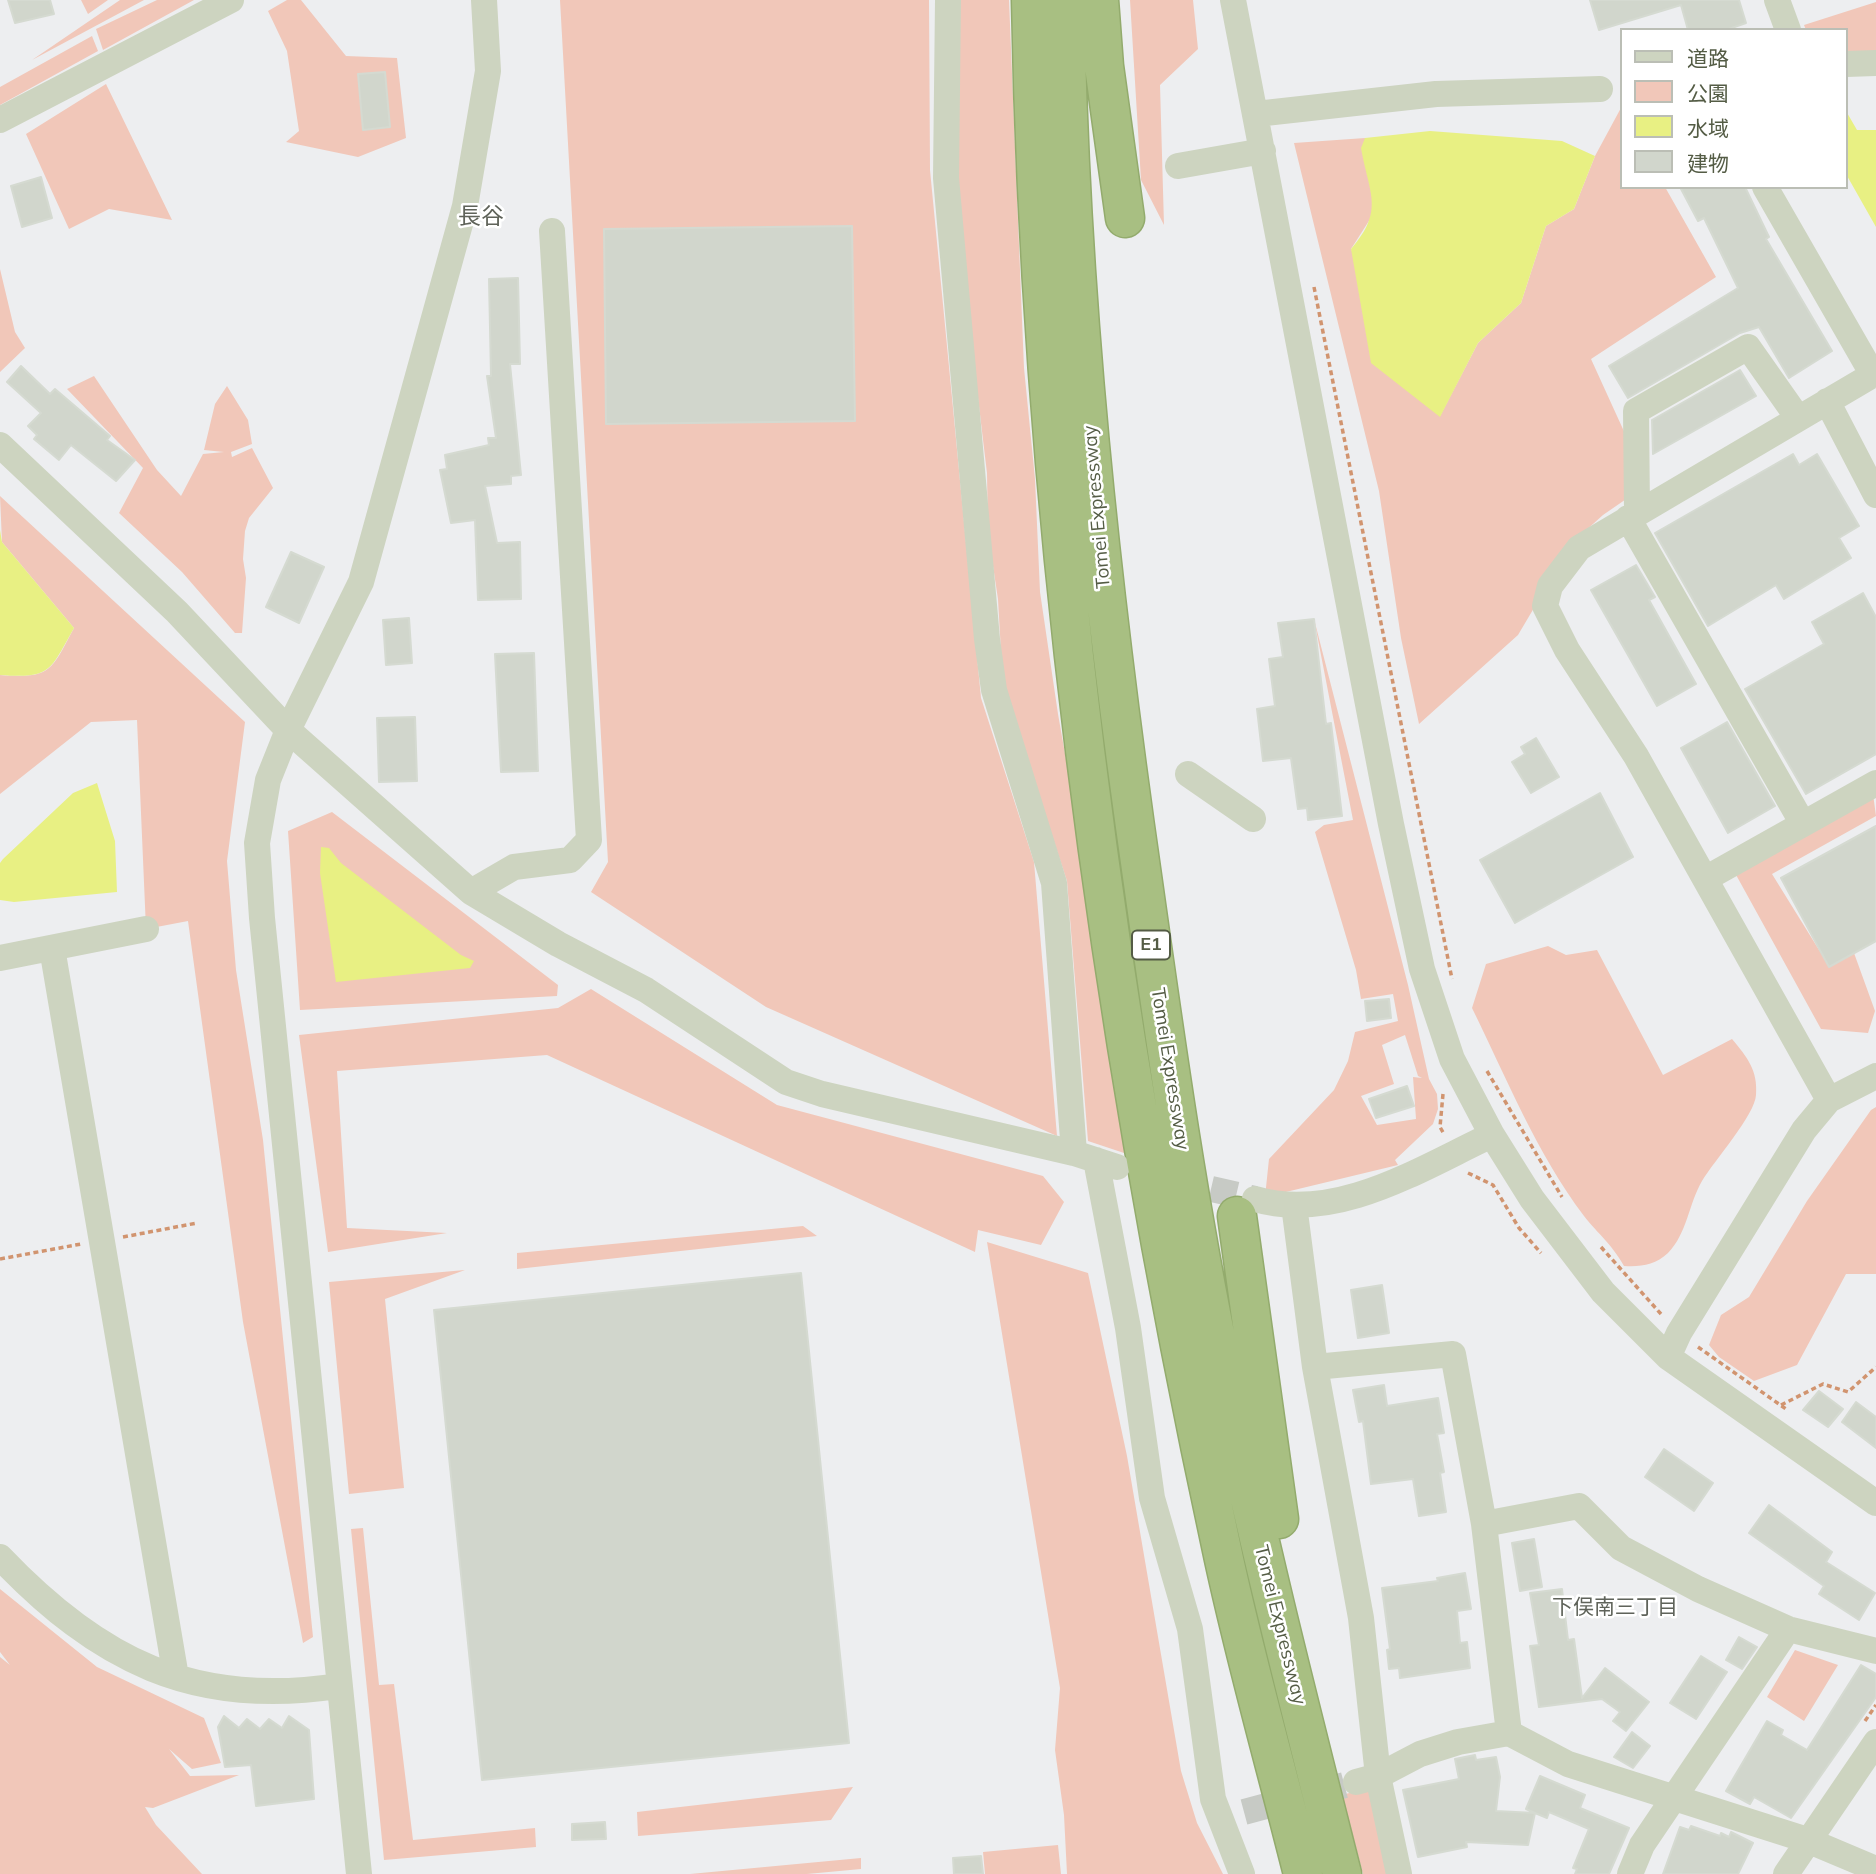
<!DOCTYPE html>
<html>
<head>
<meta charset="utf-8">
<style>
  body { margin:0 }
  #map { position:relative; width:1876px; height:1874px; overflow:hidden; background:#edeef0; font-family:Mulish,"Noto Sans JP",sans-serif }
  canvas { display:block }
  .legend { position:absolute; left:1620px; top:28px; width:228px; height:161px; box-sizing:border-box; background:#fff; border:2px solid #bbbeb5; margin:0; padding:9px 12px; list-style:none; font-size:21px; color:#545c45 }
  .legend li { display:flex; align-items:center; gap:14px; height:35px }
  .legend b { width:35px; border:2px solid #bbbeb5 }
</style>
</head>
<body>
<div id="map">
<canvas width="1876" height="1874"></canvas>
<ul class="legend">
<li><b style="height:9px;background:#cdd4c0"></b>道路</li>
<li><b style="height:19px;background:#f1c7b9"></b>公園</li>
<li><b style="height:19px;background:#e8f083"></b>水域</li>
<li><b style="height:19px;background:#d1d6cc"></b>建物</li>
</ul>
</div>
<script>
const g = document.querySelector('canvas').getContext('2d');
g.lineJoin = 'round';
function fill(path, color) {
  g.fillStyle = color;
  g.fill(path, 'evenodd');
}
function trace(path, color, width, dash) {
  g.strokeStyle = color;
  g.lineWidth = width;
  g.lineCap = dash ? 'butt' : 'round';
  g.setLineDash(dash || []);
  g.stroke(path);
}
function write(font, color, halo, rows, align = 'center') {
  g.font = font + ' Mulish,"Noto Sans JP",sans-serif';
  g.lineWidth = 5;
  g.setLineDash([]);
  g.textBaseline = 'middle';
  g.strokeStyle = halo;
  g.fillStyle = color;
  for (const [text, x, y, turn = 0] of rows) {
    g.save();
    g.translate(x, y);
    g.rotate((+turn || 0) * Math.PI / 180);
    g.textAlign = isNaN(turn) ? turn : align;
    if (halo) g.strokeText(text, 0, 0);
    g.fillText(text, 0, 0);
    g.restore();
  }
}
const green = new Path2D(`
  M81 0H108L88 14Z
  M120 0H144L32 60Z
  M157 0H194L103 50 96 29Z
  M287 0H301L346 56 397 58 406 138 358 157 286 142 299 131 287 51 268 11Z
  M560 0H929L930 170 981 698 1034 862 1057 1136 766 1007 591 892 608 862Z
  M956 0H1009L1024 368 1035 479 1040 592 1058 714 1136 1157 1088 1141 1067 881 1003 688 998 599 988 533 987 473 958 231Z
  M1130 0H1193L1198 49 1160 85 1164 225 1141 180Z
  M1876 2V57L1846 56V30H1806L1804 25Z
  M92 36 98 51 0 105V87Z
  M106 84 172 220 109 209 69 229 26 134Z
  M1622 106V187H1665L1716 277 1591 359 1648 484 1603 515 1573 542 1518 635 1419 724 1401 638 1379 491 1294 143 1365 138 1374 213 1351 249 1440 416 1478 343 1521 303 1546 226 1574 209 1595 156Z
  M0 269 15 332 25 348 0 372Z
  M94 376 157 470 181 496 203 454 224 452 204 450 215 404 227 386 248 420 252 444 231 452 232 457 252 448 273 488 249 518 245 531 243 559 246 578 242 633H235L182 572 119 513 143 468 67 389Z
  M0 496 245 722 227 861 236 970 263 1140 313 1637 303 1643 243 1322 188 921 146 929 137 720 91 722 0 794V675C51 679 51 671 74 628L2 542Z
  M1314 619 1408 985 1429 1079 1437 1094 1438 1109 1433 1124 1395 1160 1398 1165 1265 1197 1269 1159 1334 1090 1348 1061 1355 1032 1398 1021 1393 994 1361 999 1356 970 1315 832 1324 825 1353 820ZM1405 1035 1418 1076 1422 1078 1413 1077 1416 1119 1377 1125 1361 1096 1394 1084 1382 1045Z
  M1873 794 1876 816 1772 874 1829 966 1854 953 1875 1011 1868 1033 1821 1029 1735 873Z
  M332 812 558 985 557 996 300 1010 288 831Z
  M1548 946 1566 955 1597 950 1663 1075 1732 1039C1747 1057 1758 1070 1756 1095 1755 1115 1714 1161 1702 1181 1689 1203 1687 1234 1668 1253 1655 1265 1641 1267 1624 1266 1611 1243 1599 1235 1584 1216 1537 1154 1506 1077 1472 1008L1486 964Z
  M591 989 777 1105 1043 1176 1064 1202 1041 1245 978 1230 975 1252 547 1055 337 1071 347 1228 447 1233 328 1252 299 1035 558 1008Z
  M1876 1107V1274H1846L1797 1365 1754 1381 1719 1357 1709 1345 1721 1315 1749 1297 1807 1201 1871 1110Z
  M803 1226 817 1236 517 1269V1253Z
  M987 1242 1088 1273 1127 1456 1181 1771 1197 1823 1223 1874H1067L1064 1815 1055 1750 1060 1688Z
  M465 1270 385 1299 404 1488 349 1494 329 1282Z
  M363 1528 379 1685 394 1684 413 1840 535 1828 536 1847 384 1860 351 1529Z
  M0 1589 97 1667 204 1718 221 1763 192 1769 169 1749 190 1776 239 1775 153 1808 145 1807 156 1825 202 1874H0V1657L10 1665 0 1652Z
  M1795 1650 1838 1665 1804 1721 1767 1697Z
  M853 1787 831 1820 638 1836 637 1812Z
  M1371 1787 1389 1874H1363L1342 1795Z
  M1058 1845 1061 1874H985L983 1852Z
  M861 1858V1869L807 1874H690Z`);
const water = new Path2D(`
  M1846 111 1857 130H1876V227L1846 174Z
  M1430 131 1562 141 1595 156 1574 209 1546 226 1521 303 1478 343 1440 417 1371 363 1351 249C1385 210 1369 194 1361 148L1365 138Z
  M0 530 2 542 74 628C50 670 52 679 0 675Z
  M97 783 115 841 117 892 14 902 0 900V863L3 859 73 793Z
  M321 847 329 848 341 863 461 955 474 961 470 968 336 982 320 873Z`);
const building = new Path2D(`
  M8 0H50L54 14 15 23Z
  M1590 0H1739L1746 23 1726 30H1688L1681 5 1599 30Z
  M385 72 390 127 363 130 358 74Z
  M41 177 52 218 22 227 11 186Z
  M1680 187H1745L1769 237 1766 239 1832 351 1789 378 1759 327 1740 333 1628 398 1609 366 1738 288 1704 218 1698 221Z
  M852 226 855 421 606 424 604 229Z
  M518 278 520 364H510L521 475 511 476V484L485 486 497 543 520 542 521 599 478 600 475 520 451 523 440 470 447 469 445 455 489 445 488 438H496L487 376H491L489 279Z
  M21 366 50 394 55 389 110 436 107 440 135 460 116 481 71 445 59 460 34 439 37 435 28 426 41 413 7 382Z
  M1740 370 1756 396 1653 454 1652 420Z
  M1793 454 1799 465 1817 454 1859 526 1839 538 1851 558 1784 599 1776 585 1708 626 1655 533Z
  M291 552 324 567 299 623 266 607Z
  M1636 565 1655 597 1649 600 1696 684 1657 706 1591 590Z
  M1863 593 1876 617V754L1806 794 1745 689 1824 644 1812 622Z
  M409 618 412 663 386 665 383 620Z
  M1314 619 1326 724 1331 723 1342 816 1308 820 1307 808 1298 809 1291 758 1263 761 1257 709 1275 706 1269 659 1283 657 1278 623Z
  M534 653 538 771 501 772 495 654Z
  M415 717 417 781 379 782 377 718Z
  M1727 722 1775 806 1728 833 1681 748Z
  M1536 738 1559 777 1531 793 1512 762 1525 754 1521 747Z
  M1600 793 1633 857 1515 923 1480 860Z
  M1876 826V941L1829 967 1781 878Z
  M1389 999 1391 1018 1367 1021 1365 1001Z
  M1407 1086 1414 1106 1376 1118 1369 1099Z
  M801 1273 849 1743 482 1780 434 1310Z
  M1382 1285 1389 1333 1358 1338 1351 1290Z
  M1384 1385 1387 1406 1438 1398 1444 1433 1437 1434 1444 1472 1440 1473 1446 1512 1419 1516 1413 1479 1371 1484 1363 1421 1359 1422 1353 1390Z
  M1819 1391 1843 1409 1828 1427 1803 1410Z
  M1856 1402 1876 1417V1448L1842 1422Z
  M1664 1449 1713 1483 1694 1511 1645 1477Z
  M1769 1505 1832 1552 1826 1562 1875 1593 1859 1620 1819 1594 1824 1586 1749 1533Z
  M1534 1539 1542 1587 1520 1591 1512 1543Z
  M1465 1573 1471 1609 1457 1611 1460 1643 1467 1642 1470 1668 1400 1678 1399 1668 1389 1669 1387 1650 1390 1649 1382 1588 1438 1581 1437 1578Z
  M1562 1589 1568 1640 1574 1639 1582 1698 1605 1668 1649 1702 1626 1731 1613 1721 1620 1712 1602 1699 1539 1707 1530 1646 1539 1645 1530 1593Z
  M1739 1637 1757 1647 1742 1669 1726 1660Z
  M1701 1656 1727 1672 1696 1719 1670 1703Z
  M1861 1665 1876 1674V1697L1791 1818 1754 1797 1750 1804 1726 1791 1767 1721 1783 1730 1781 1735 1807 1750Z
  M224 1716 239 1728 247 1719 260 1729 269 1719 282 1728 289 1716 309 1730 314 1799 256 1806 251 1765 225 1767 218 1727Z
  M1632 1732 1650 1746 1633 1768 1614 1757Z
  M1475 1755 1476 1760 1496 1757 1500 1777 1496 1811 1535 1813 1526 1809 1540 1776 1585 1795 1580 1808 1629 1828 1609 1874H1575L1577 1869 1573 1868 1589 1829 1549 1812 1547 1818 1535 1813 1528 1845 1466 1842 1467 1847 1418 1857 1403 1790 1459 1779 1455 1759Z
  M605 1822 606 1839 572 1840V1824Z
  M1691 1826 1720 1836 1721 1833 1729 1837 1731 1832 1753 1843 1738 1874H1663L1680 1827 1689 1830Z
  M981 1856 983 1874H954L953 1858Z`);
const minorTunnel = new Path2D(`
  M1173 1180 1255 1199
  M1244 1812 1356 1782`);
const path = new Path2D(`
  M1314 287 1452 979
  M1487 1071 1562 1197
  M1443 1094 1440 1127 1444 1134
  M1468 1173 1493 1185 1519 1228 1541 1253
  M123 1237 197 1223
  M1601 1247 1661 1314
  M0 1259 81 1244
  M1698 1347 1786 1409
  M1781 1405 1823 1384 1848 1392 1876 1367
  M1865 1721 1876 1705`);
const minor = new Path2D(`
  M948 0 946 178 987 639 994 690 1054 883 1074 1153
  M1233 0 1391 824 1422 969 1452 1059 1492 1135 1532 1199 1603 1292 1668 1357 1876 1503
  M1777 0 1788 30
  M1846 64 1876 63
  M1256 114 1436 94 1600 89
  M0 120 231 0
  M1178 166 1263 151
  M1765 187 1873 375
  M1827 401 1876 495
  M0 445 177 612 288 730 471 892 558 944 646 990 786 1082 822 1094 1074 1153 1117 1167
  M1637 512 1636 411 1748 347 1798 418
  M1628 518 1803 824
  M1188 774 1253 819
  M1705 879 1876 783
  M471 892 514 867 570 860 589 840 552 231
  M52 948 176 1677
  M0 958 146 929
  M1829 1100 1636 756 1567 650 1545 606 1550 586 1579 548 1876 373
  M1096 1160 1128 1328 1152 1498 1190 1629 1213 1799 1242 1874
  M1255 1199C1337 1223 1421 1168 1492 1135
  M1294 1205 1315 1367 1361 1618 1378 1776 1399 1874
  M1668 1357 1679 1333 1804 1130 1829 1100 1876 1076
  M1315 1367 1453 1354 1484 1524 1509 1733
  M1484 1524 1579 1506 1621 1548 1698 1589 1788 1629 1876 1651
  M0 1557C98 1660 193 1708 338 1686
  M1356 1782 1378 1776 1420 1754 1458 1742 1509 1733 1568 1764 1807 1840 1876 1869
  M359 1874 262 918 257 843 268 780 288 730 361 582 465 206 488 71 484 0
  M1630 1874 1642 1845 1788 1629
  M1786 1874 1876 1742`);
const highway = new Path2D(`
  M1031 0C1040 521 1112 1042 1222 1550 1245 1659 1276 1766 1303 1874
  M1065 0C1069 295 1101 591 1143 883 1166 1047 1189 1211 1223 1373 1257 1541 1300 1708 1342 1874
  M1099 0 1104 66 1125 218
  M1237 1216 1279 1519`);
const shields = [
  [1151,945,38]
];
const shieldNames = [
  ["E1",1151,945]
];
const streetNames = [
  ["Tomei Expressway",1097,507,-95],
  ["Tomei Expressway",1170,1069,81],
  ["Tomei Expressway",1280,1625,76]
];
const neighbourhoodNames = [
  ["下俣南三丁目",1615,1608]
];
const quarterNames = [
  ["長谷",481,217]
];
fill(green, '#f1c7b9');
fill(water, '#e8f083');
fill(building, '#d1d6cc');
trace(building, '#d5dad1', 2);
trace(minorTunnel, '#c7cac5', 26, [26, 13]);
trace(highway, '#93ab6d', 41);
trace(path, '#d1946f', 3.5, [5, 3.5]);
trace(minor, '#cdd4c0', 26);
trace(highway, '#a8bf82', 38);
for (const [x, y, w] of shields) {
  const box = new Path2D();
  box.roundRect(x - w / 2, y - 14.5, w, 29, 5);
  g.fillStyle = '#fff';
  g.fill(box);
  trace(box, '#545c45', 2);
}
write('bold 18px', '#545c45', null, shieldNames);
write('19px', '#545c45', '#fff', streetNames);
write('21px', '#5f635a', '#fff', neighbourhoodNames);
write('23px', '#5f635a', '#fff', quarterNames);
</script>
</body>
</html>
